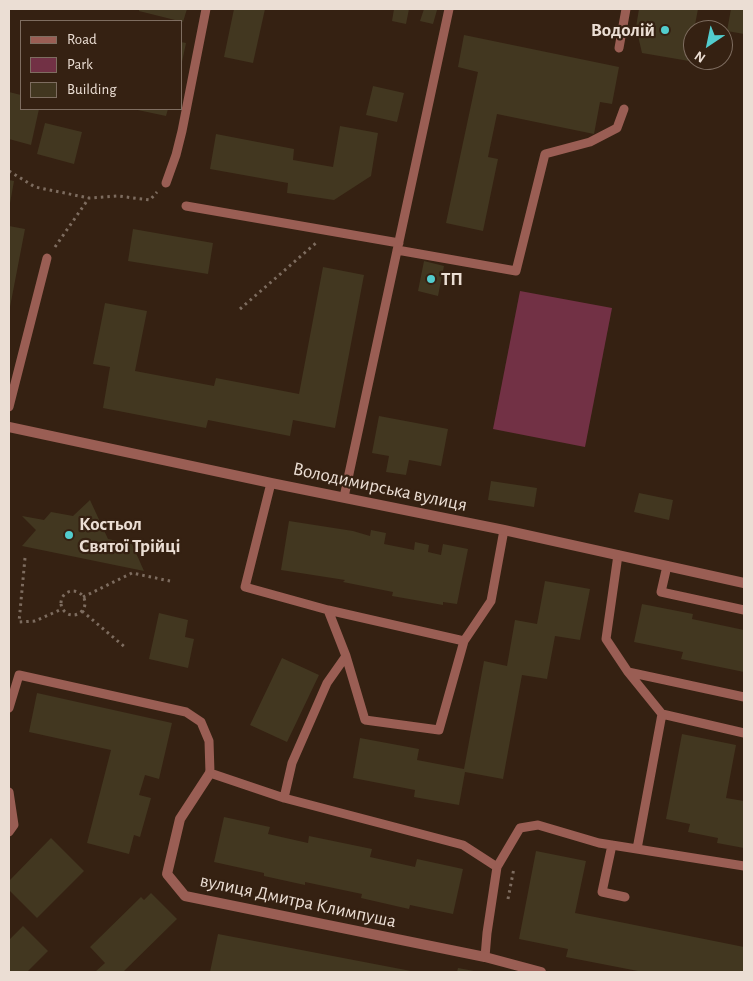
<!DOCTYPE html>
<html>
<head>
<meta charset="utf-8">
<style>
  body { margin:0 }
  #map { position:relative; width:753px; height:981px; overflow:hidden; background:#352112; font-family:"Alegreya Sans",sans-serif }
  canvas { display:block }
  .frame { position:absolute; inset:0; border:10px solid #ebded4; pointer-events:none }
  .legend { position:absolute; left:20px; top:20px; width:162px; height:90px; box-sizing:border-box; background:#352112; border:1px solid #7e6d60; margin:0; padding:6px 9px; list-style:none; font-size:15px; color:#ebded4 }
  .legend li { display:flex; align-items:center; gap:10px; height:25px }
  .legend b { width:25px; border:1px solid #7e6d60 }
  .north { position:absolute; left:683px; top:20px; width:50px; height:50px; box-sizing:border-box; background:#352112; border:1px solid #7e6d60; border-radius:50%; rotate:214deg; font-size:14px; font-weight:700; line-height:20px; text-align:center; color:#ebded4 }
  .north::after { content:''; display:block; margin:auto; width:18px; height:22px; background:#52cdce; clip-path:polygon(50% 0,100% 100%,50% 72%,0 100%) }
</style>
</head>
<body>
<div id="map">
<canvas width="753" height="981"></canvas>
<div class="frame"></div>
<ul class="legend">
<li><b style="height:6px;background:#9a5e54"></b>Road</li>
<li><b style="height:14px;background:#723145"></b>Park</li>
<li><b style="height:14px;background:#423720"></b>Building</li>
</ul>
<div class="north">N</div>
</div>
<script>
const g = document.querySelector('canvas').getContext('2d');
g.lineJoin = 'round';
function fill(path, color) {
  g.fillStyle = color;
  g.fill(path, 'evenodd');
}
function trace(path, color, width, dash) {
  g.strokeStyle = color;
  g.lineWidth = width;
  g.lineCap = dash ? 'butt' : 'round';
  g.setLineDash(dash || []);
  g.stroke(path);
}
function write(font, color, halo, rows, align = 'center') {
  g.font = font + ' "Alegreya Sans",sans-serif';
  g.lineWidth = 4.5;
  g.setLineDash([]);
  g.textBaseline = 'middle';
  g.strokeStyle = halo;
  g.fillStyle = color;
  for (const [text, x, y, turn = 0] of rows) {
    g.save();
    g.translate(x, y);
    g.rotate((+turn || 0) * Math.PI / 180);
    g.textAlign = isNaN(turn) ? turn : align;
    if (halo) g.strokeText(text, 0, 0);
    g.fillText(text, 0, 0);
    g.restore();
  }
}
const green = new Path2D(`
  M520 291 612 308 585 447 493 429Z`);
const building = new Path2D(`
  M139 9H187L183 22 139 11Z
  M234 9H265L253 63 224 57Z
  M394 9H409L406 24 392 21Z
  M424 9 437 10 433 24 420 21Z
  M639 9H698L694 30H693L689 61 642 53 636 27Z
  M731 9H744V34L727 31Z
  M464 35 619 67 612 104 600 102 594 134 497 114 488 157 498 159 483 231 446 223 478 72 458 67Z
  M181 42 186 43 182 62H181Z
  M373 86 404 93 397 122 366 115Z
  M9 92 21 95V109H39L31 145 9 139Z
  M133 109H168L166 116Z
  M45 123 82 132 74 164 37 154Z
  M340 126 378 133 371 176 334 200 287 193 288 183 210 169 216 134 294 149 293 160 333 167Z
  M9 180 14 181 10 203H9Z
  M9 226 25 229 10 307H9Z
  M133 229 213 243 208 274 128 261Z
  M424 261 444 266 438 296 418 291Z
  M323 267 364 275 335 428 293 420 290 436 208 420 206 428 103 408 110 367 93 364 105 303 147 311 135 371 214 386 216 378 299 394Z
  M379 416 448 429 441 466 409 460 406 475 386 472 389 456 372 453Z
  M491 481 537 488 534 507 488 500Z
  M639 493 673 500 669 520 634 512Z
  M90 500 108 539 132 544 144 571 22 546 36 530 22 516 44 520 51 512 73 516Z
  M289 521 353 531 370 536 371 530 386 533 384 544 414 550 415 542 429 545 428 552 441 555 443 544 468 549 457 604 443 602V605L392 596 393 592 343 582 345 580 281 570Z
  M545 581 590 589 580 640 555 636 547 679 522 675 503 779 465 772 459 805 414 797 415 790 353 778 360 738 419 749 417 760 464 769 484 661 507 666 515 620 537 624Z
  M642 604 693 614 692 619 744 630V672L681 659 683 652 634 642Z
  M159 613 188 620 185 637 194 639 188 668 149 659Z
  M282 658 319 675 287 742 250 725Z
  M37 693 172 723 159 779 145 775 139 795 151 798 140 837 134 835 129 854 87 843 111 750 29 732Z
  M682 734 736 745 726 798 744 801V848L717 843 718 838 688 832 690 824 666 819Z
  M224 817 270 827 268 834 308 843 309 836 372 849 370 857 415 867 417 859 463 869 453 914 410 905 409 909 361 898 362 894 305 882V885L264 876V873L214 862Z
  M51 838 84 871 37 918 9 890V881Z
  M536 851 586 861 575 913 744 947V972H643L566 957 568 949 519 939Z
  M151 893 177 919 123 972H95L105 963 90 947 141 897 144 900Z
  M23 926 48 951 27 972H9V940Z
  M218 934 411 971V972H210Z
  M458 968 474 971V972H457Z`);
const path = new Path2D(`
  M9 171 35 187 89 198 118 196 150 200 157 192
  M55 247 89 198
  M240 309 316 243
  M25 558 19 622 35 621 62 609
  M61 603a12 12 0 1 1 24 0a12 12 0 1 1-24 0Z
  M83 597 132 573 170 581
  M82 611 126 648
  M508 899 514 868`);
const service = new Path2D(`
  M619 48 626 9
  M166 183 176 155 182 131 206 9
  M186 206 399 243
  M397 250 516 271 545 154 590 142 617 128 624 109
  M9 407 47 258
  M271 483 245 587 328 610 346 656 365 720 439 730 464 641 491 601 504 530
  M344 497 449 9
  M667 566 661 592 744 610
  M328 610 464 641
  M628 672 744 697
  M9 708 19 675 186 712 201 722 209 741 210 773 284 798 463 845 497 867
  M662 714 744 733
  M9 792 14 825 9 832
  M284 798 292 763 327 683 346 656
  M612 845 602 892 625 897
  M637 849 744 866
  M485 957 487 933 497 867 520 828 538 825 599 843 637 849 662 714 628 672 606 639 618 555`);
const minor = new Path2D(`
  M9 427 271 483 504 530 744 583
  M210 773 180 819 167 874 185 896 485 957 541 972`);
const markers = [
  [665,30,5,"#52cdce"],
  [431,279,5,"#52cdce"],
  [69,535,5,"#52cdce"]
];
const poiNames = [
  ["Водолій",655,30,"right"],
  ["ТП",441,279],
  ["Костьол",79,524],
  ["Святої Трійці",79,546]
];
const streetNames = [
  ["Володимирська вулиця",380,487,12],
  ["вулиця Дмитра Климпуша",298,901,12]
];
fill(green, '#723145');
fill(building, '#423720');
trace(path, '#7d6c5f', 3, [2.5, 4]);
trace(service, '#9a5e54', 9);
trace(minor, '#9a5e54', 10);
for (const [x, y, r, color] of markers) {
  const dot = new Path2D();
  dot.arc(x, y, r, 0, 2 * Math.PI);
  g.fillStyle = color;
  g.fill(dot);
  trace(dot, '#352112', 2);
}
write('bold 19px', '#ebded4', '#352112', poiNames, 'left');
write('19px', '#ebded4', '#352112', streetNames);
</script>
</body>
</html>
